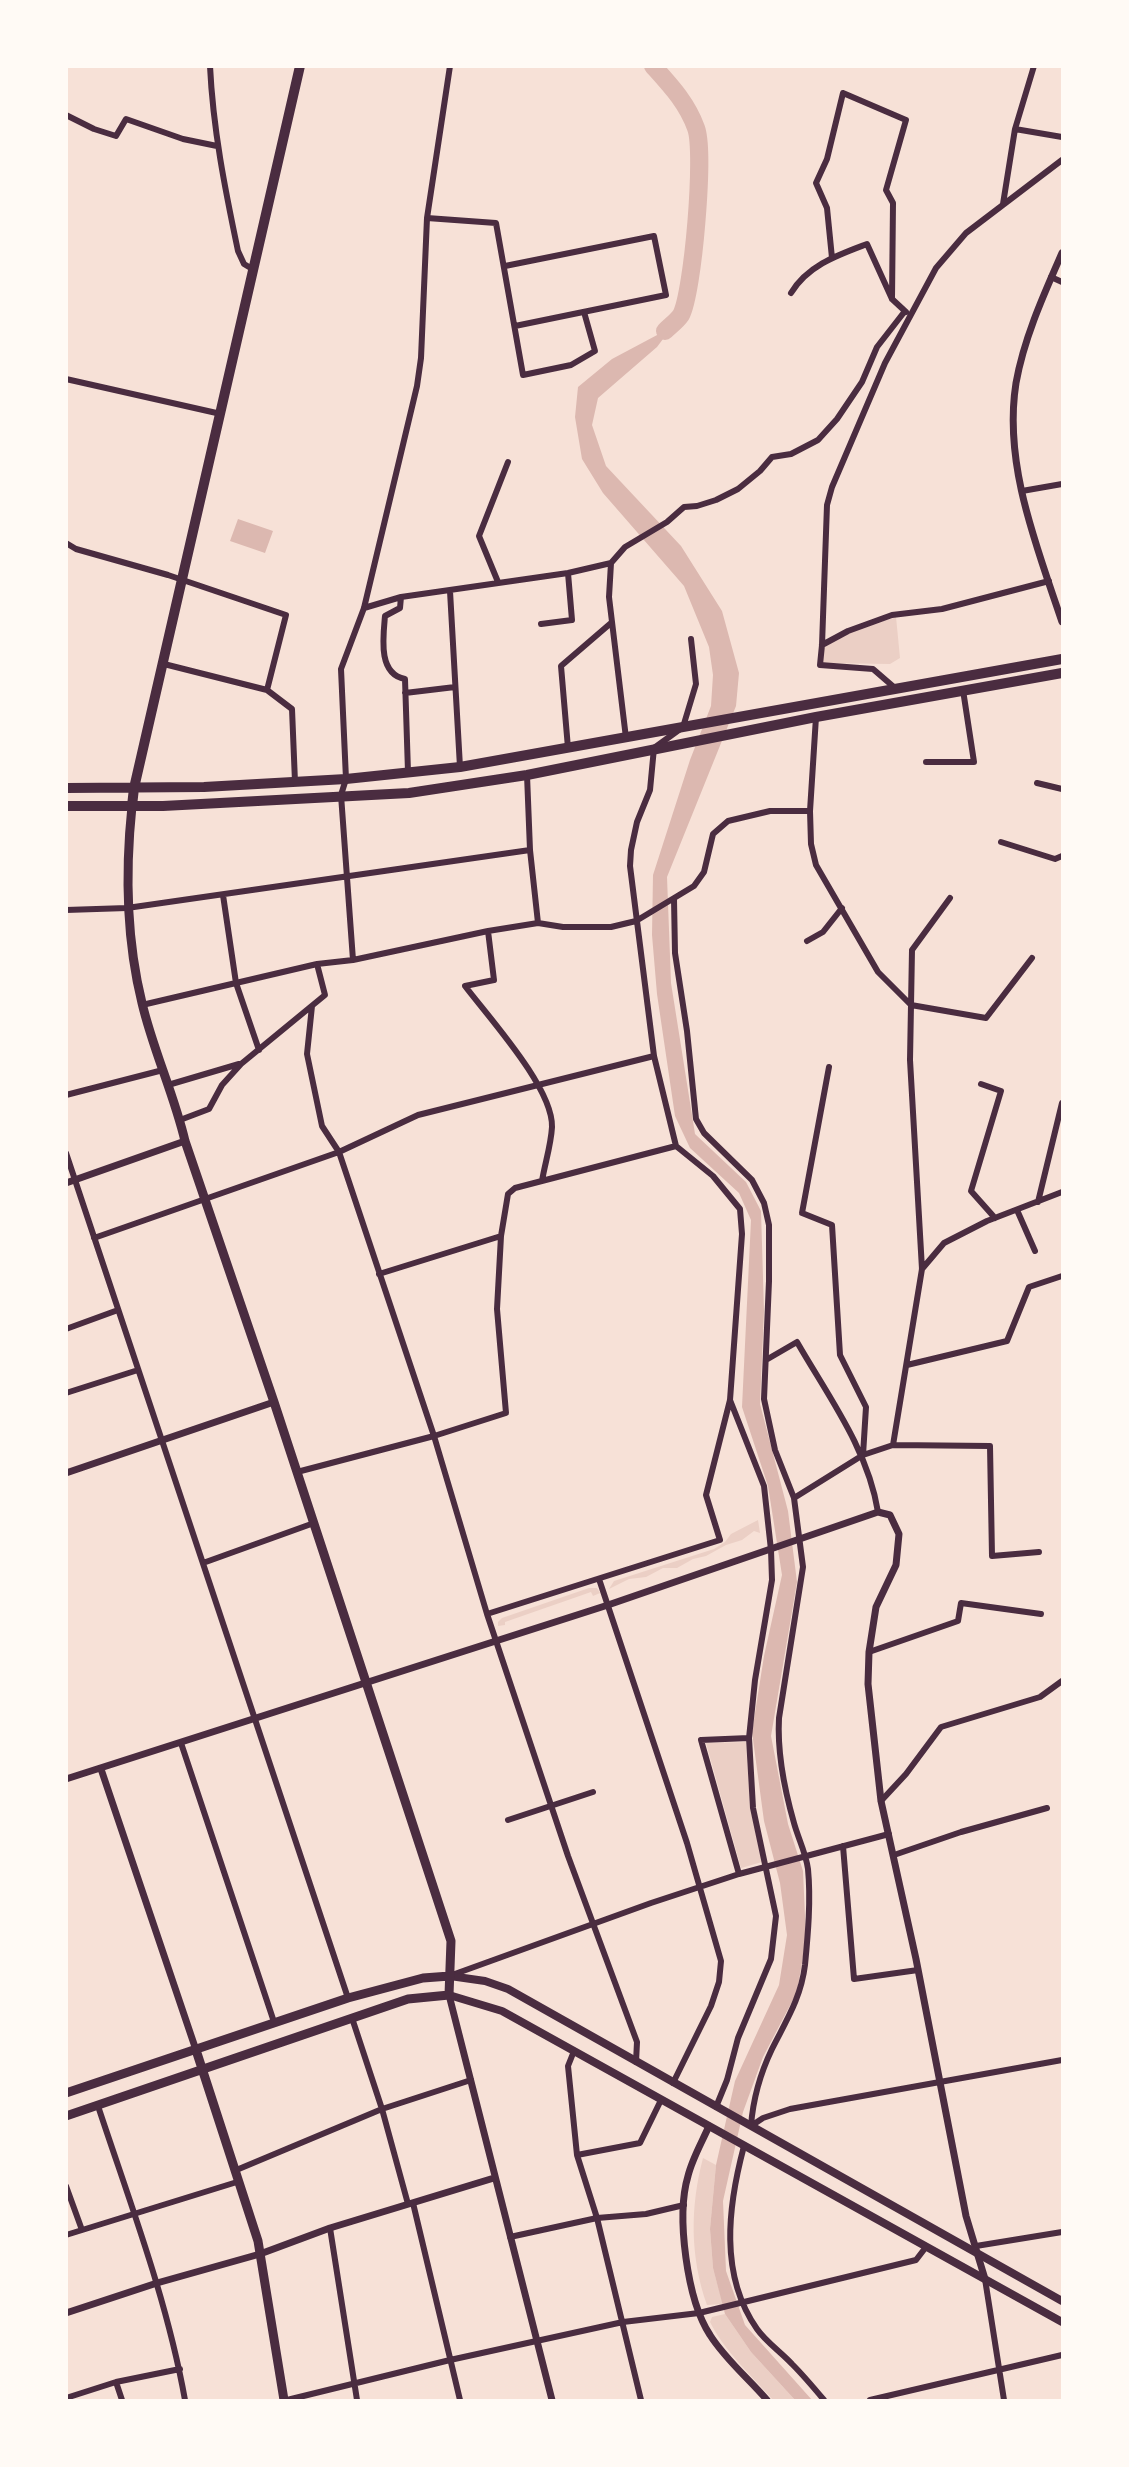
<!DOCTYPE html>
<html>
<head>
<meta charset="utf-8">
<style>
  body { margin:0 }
  #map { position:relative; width:1129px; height:2467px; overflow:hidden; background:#f7e1d7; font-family:"PT Sans",sans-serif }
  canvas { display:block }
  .frame { position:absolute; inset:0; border:68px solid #fffaf5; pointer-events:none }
</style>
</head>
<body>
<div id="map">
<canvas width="1129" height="2467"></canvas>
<div class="frame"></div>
</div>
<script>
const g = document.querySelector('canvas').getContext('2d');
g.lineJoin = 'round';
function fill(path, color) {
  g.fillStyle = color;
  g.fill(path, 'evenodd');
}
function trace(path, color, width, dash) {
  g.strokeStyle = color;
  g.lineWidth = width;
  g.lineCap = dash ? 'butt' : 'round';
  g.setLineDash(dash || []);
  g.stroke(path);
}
const green = new Path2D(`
  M896 617 900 658 890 664 823 663 824 647 847 633Z
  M758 1520 760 1533 754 1531 742 1540 726 1545 706 1556 693 1559 677 1568H663L646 1577 629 1579 609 1589 614 1581 714 1549 725 1542 731 1534Z
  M589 1588H597L600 1593 593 1596 591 1592 505 1622V1625L498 1626V1622L502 1618Z
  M746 1742 750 1807 762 1862 741 1868 706 1743Z
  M703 2158 716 2165 710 2229 713 2268 723 2304 707 2305C690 2257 690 2207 703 2158Z
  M725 2314 751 2352 795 2400H773C751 2375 725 2352 710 2322L712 2317Z`);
const water = new Path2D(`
  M681 315 657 347 598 398 592 425 606 466 681 546 722 611 739 673 736 706 667 877 671 983 695 1134 746 1182 761 1211 764 1311 760 1404 788 1511 797 1582 771 1736 788 1824 803 1871 806 1939 797 1992 763 2057 743 2112 723 2201 726 2271 745 2325 812 2400H795L751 2352 725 2314 713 2268 710 2229 716 2165 735 2081 779 1985 787 1935 780 1883 764 1821 752 1732 764 1656 782 1575 768 1486 742 1407 751 1220 739 1193 690 1148 675 1116 657 994 652 935 653 875 690 760 711 706 713 675 709 647 684 586 603 493 582 459 575 417 578 387 612 359 659 334Z
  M238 519 273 531 265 553 230 541Z`);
const river = new Path2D(`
  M653 66C671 86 687 103 696 128 705 152 693 293 681 315 677 321 670 326 665 331`);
const minor = new Path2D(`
  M210 66C213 129 225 189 238 251L244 264 254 270
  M66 115 94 129 116 136 126 119 183 139 217 146
  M1015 129 1062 137
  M1003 204 1015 129 1034 66
  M427 218 496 223 523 375 571 365 595 351 584 312
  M832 258 827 208 816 183 827 159 843 93 906 120 886 190 893 203 892 299
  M505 266 654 236 666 295 515 326
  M1051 277 1062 282
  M791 293C808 265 838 255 867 244L892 299 906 312
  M66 379 221 414
  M1022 491 1062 484
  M66 543 76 549 168 575 286 615 267 690
  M611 563 609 597 626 738
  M498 582 479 536 508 462
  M450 591 460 767
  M401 597 400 608 385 616C383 638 378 674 405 679L408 772
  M364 608 401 597 568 573 611 563 625 547 667 522 684 507 697 506 716 500 738 489 760 471 772 457 791 454 818 440 837 419 862 382 877 347 905 311
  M541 624 572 620 568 573
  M822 645 848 631 892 615 942 609 1049 581
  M164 664 267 690 292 709 295 782
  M895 688 873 669 820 665 822 645 827 505 832 487 885 363 936 268 966 233 1062 160
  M405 693 455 687
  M816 717 810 811 811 844 816 865 878 972 911 1005 910 1060 922 1269 893 1445
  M568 748 561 666 611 623
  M926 762H974L963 690
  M527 775 530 850 538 923
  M1037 783 1062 789
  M1001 842 1055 859 1062 856
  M223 895 236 983 259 1050
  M950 898 912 950 911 1005 986 1018 1032 958
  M674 899 675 953 687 1031 696 1119 704 1133 752 1180 764 1203 769 1225V1281L764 1399 775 1450 794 1498
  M66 910 127 908 530 850
  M488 931 494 980 465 986C490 1019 553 1088 552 1127 551 1145 545 1163 542 1181
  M807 941 823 932 842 908
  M353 960 341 795 346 779 341 669 364 608 417 386 421 358 427 218 450 66
  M142 1005 317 964 353 960 488 931 538 923 563 927H611L636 921 694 886 704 872 713 834 728 821 770 811H810
  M312 1006 307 1054 322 1126 339 1152 434 1436 487 1614 568 1856 637 2042 636 2062
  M829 1067 802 1213 832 1225 840 1355 866 1407 863 1455
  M981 1084 1001 1091 971 1191 995 1218
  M168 1085 239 1064
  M66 1095 163 1070
  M180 1120 209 1109 222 1085 241 1064 325 995 317 964
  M66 1153 348 1998
  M1038 1202 1062 1103
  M1017 1210 1035 1251
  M94 1238 339 1152 418 1115 654 1056
  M922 1269 944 1243 987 1221 1062 1192
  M379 1274 501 1236
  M66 1329 118 1310
  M766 1360 797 1342C828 1396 868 1449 878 1512
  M907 1365 1007 1341 1029 1287 1062 1276
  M66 1393 138 1370
  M297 1472 434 1436 506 1413 497 1309 501 1236 508 1194 515 1188 676 1146
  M203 1563 314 1523
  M599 1579 687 1843 721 1961 719 1982 711 2006 673 2083
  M487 1614 720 1540 706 1495 730 1400 742 1234 740 1209 713 1176 676 1146 654 1056 630 866 631 850 637 822 650 790 654 748 683 727 696 684 691 639
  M869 1652 958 1621 961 1603 1041 1614
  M181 1743 274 2022
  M881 1801 906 1774 941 1727 1040 1697 1062 1681
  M508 1820 593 1792
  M843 1846 854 1979 918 1970
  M894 1855 961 1832 1047 1808
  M739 1874 701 1740 749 1738
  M452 1975 651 1903 739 1874 889 1834
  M352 2018 382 2109 408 2204
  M574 2051 568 2066 577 2155 597 2218 641 2400
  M98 2106C130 2203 167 2299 185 2400
  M716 2107 727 2080 738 2038 771 1959 776 1916 753 1808 749 1738 755 1680 772 1580 771 1550 764 1486 730 1400
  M751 2126C753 2099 760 2074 772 2049 786 2021 801 1998 805 1965 808 1934 811 1900 808 1869 806 1853 798 1838 794 1823 784 1788 777 1754 779 1718L803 1567 794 1498 863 1455 893 1445 990 1446 992 1556 1039 1552
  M751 2126 763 2118 790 2109 1062 2060
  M744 2146C728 2206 719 2275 757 2329 766 2342 781 2352 792 2364 803 2375 814 2388 824 2400
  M577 2155 640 2143 661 2100
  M234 2171 382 2109 471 2080
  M66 2186 82 2230
  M413 2203 460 2400
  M330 2228 357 2400
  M66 2235 237 2182
  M510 2237 597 2218 646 2214 684 2205
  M976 2246 1062 2232
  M985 2279 1004 2400
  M116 2382 122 2400
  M66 2398 116 2382 180 2369
  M287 2400 450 2360 623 2322 699 2313 916 2260 926 2247
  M870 2400 1062 2355`);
const tertiary = new Path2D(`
  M1062 253C1044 294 1024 338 1016 383 1003 464 1037 547 1062 622
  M66 1183 185 1141
  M66 1473 274 1402
  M101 1769 196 2050
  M66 1779 608 1605 878 1512 890 1515 899 1534 896 1565 876 1607 869 1652 868 1684 881 1801 916 1959 966 2216 985 2279
  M449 1995 552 2400
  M709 2126C702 2142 692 2159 688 2176 676 2216 687 2300 710 2335 725 2359 748 2378 767 2400
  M66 2313 157 2283 260 2254 330 2228 494 2178`);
const secondary = new Path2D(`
  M450 1976 485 1981 508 1989 1062 2301
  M449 1995 502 2011 1062 2322`);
const primary = new Path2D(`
  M196 2050 258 2241 284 2400
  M66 2093 348 1998 423 1978 450 1976
  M66 2116 408 1999 449 1995 451 1941 274 1402 185 1141C174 1094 153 1050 142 1003 126 938 125 873 132 806`);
const trunk = new Path2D(`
  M66 788 204 787 346 779 460 767 1062 659
  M66 806H163L409 793 527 775 816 717 1062 673
  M132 806 134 788 300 66`);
fill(green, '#ebcfc5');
fill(water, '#dcb8b0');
trace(river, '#dcb8b0', 18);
trace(minor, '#4a2c40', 6);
trace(tertiary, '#4a2c40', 7);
trace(secondary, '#4a2c40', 8);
trace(primary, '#4a2c40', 9);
trace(trunk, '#4a2c40', 10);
</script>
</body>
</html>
